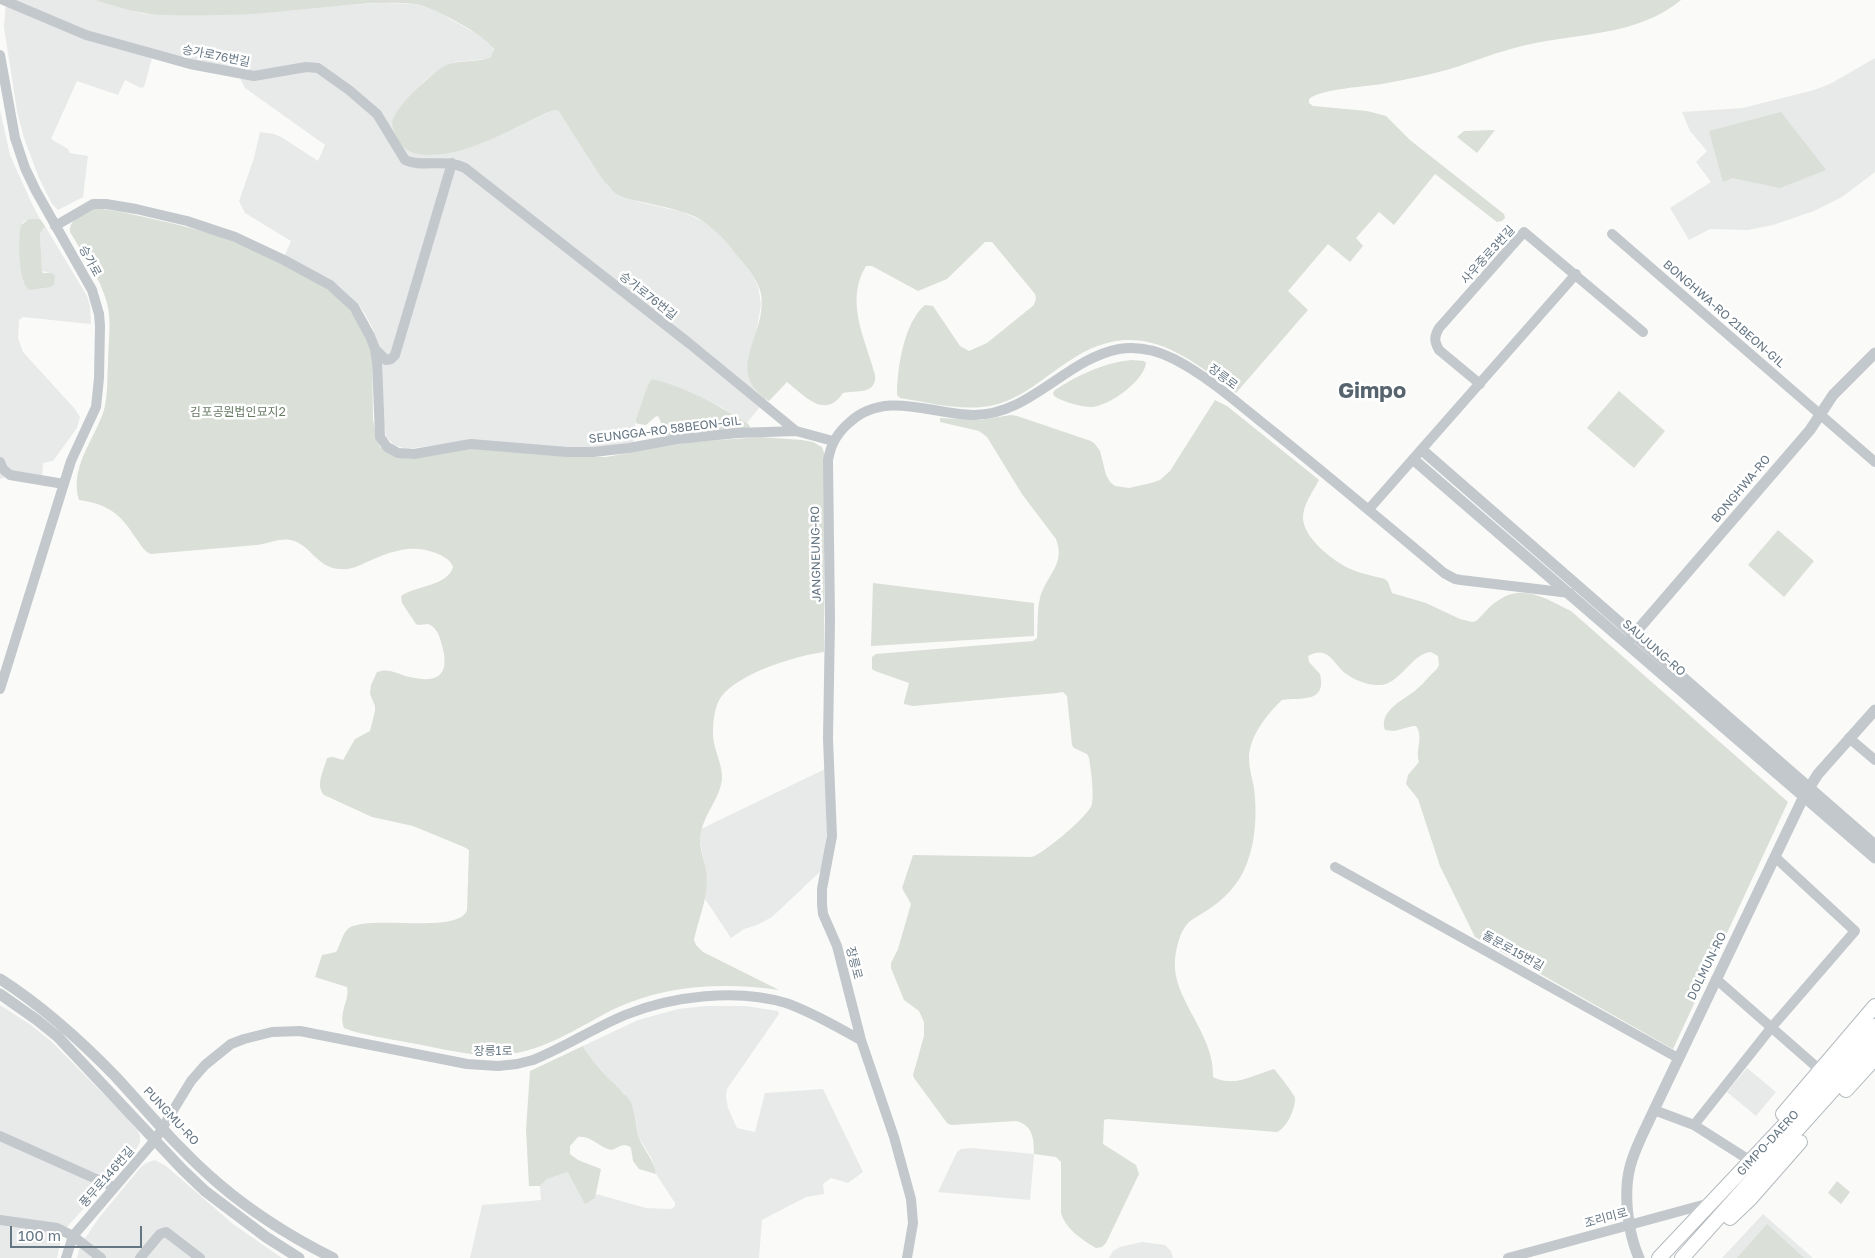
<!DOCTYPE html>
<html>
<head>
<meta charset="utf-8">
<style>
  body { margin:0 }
  #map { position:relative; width:1875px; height:1258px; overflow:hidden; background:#fafaf8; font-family:"Golos Text",sans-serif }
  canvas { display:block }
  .scale { position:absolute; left:10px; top:1226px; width:132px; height:22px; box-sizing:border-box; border:2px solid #657683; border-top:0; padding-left:6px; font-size:15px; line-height:18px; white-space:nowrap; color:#657683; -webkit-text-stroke:4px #fff; paint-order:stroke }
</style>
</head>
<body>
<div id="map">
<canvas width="1875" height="1258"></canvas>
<div class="scale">100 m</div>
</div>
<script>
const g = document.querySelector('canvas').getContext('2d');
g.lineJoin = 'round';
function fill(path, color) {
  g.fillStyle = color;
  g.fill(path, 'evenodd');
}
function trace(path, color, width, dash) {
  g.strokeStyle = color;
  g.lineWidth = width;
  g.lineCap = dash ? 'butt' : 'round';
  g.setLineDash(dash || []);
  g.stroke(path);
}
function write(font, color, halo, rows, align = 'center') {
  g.font = font + ' "Golos Text","Noto Sans KR",sans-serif';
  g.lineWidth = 5;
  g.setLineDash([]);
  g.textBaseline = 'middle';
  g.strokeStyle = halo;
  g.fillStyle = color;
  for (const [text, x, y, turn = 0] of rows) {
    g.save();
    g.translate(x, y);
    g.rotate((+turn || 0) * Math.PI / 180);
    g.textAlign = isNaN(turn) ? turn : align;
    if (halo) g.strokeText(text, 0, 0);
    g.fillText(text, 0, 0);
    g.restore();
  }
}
const built = new Path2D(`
  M6 0H95L144 14 166 15 384 3 416 4 433 9 487 40 492 44 494 53 491 57 486 59 456 62 434 73 423 82 394 116 392 121 393 128 396 136 446 153 484 142 551 111 558 110 609 187 639 202 682 212 703 221 714 229 732 249 753 276 758 286 761 304 757 329 748 367 756 391 766 399 747 423 723 408 694 394 652 379 648 384 636 419 633 443 582 449 473 440 407 449 394 445 386 437 384 422 378 346 373 329 365 314 359 305 339 286 285 255 291 241 245 213 239 201 254 158 260 132 274 134 283 138 318 161 325 145 245 88 240 78 154 51 144 87 141 88 125 80 118 95 77 81 51 139 68 149 70 153 88 156 83 197 58 210 52 204 39 178 24 138 17 111 4 27Z
  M1875 58V172L1842 197 1814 211 1773 225 1748 230 1710 229 1689 240 1670 208 1711 182 1696 162 1707 151 1690 131 1682 112 1743 108 1814 90 1830 84Z
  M0 110 10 155 33 206 40 219 24 221 21 225 20 254 27 288 29 290 53 274 42 271 40 234 45 226 87 296 90 306 91 323 90 324 23 317 19 320 18 338 23 352 74 408 80 417 77 428 53 461 43 463 42 478 14 474 0 479Z
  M825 769 827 832 823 869 772 917 757 925 744 929 731 938 705 899 707 878 700 841 701 829Z
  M0 1005 31 1025 52 1042 125 1116 138 1131 140 1136V1142L137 1148 68 1226 62 1235 57 1258H0Z
  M706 1006H745L778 1011 779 1014 727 1089 726 1096 728 1108 737 1128 755 1132 765 1093 823 1089 863 1172 848 1183 831 1178 823 1184 824 1194 806 1197 762 1220 759 1258H470L482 1205 541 1200 540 1186 547 1179 568 1172 595 1198 596 1194 646 1208 671 1209 675 1206V1203L656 1174 652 1159 639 1138 634 1112 624 1093 618 1089 593 1061 583 1046 638 1020 678 1009Z
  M1747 1068 1776 1092 1756 1116 1727 1092Z
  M971 1148 1034 1154 1030 1200 938 1192 957 1152 961 1149Z
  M155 1160 166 1166 233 1224 282 1258H77L80 1246 98 1219 140 1168 146 1163Z
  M1763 1214 1813 1258H1722Z
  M1142 1242 1165 1245 1171 1251 1173 1258H1109L1113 1251 1120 1247Z`);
const green = new Path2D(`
  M95 0H1681C1638 36 1578 33 1526 45 1500 51 1475 61 1450 69 1429 75 1408 79 1387 83 1367 87 1323 88 1309 99V103L1313 106 1367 111 1386 116 1410 140 1504 214 1505 218 1502 221 1497 222 1435 174 1394 225 1379 212 1356 238 1363 246 1350 262 1328 244 1288 291 1308 310 1236 393C1180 350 1134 315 1066 363 1045 377 1023 397 998 404 966 413 932 403 900 398L897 395C897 369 904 322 925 305L933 306 960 346 969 351 987 343 1034 305 1036 298 1035 294 992 242H985L947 279 918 291 872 266H866C844 302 866 340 875 375 877 395 856 390 843 393 825 420 805 396 787 382L769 401C722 371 768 335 761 294 758 278 744 265 735 253 724 239 711 225 696 217 673 207 646 204 623 197L615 193 603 180 558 110 551 111C513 127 473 154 430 155 416 155 405 152 398 140 395 134 392 128 392 122 394 108 431 74 443 67 459 58 476 64 491 57L494 49C487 36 431 6 416 4 376 0 334 7 294 10 252 15 208 16 165 15 141 15 118 7 95 0Z
  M1781 112 1826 170 1780 188 1732 178 1723 182 1709 131Z
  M1495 130 1477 153 1457 137 1464 131Z
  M91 209H102L122 212 175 224 213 234 252 249 323 285 349 309 364 332 372 354 373 420 377 440 380 447 393 456 412 459 477 448 570 456 606 457 691 442 761 437 802 440 813 442 822 447 825 456 824 652C795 656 739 673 721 697 714 707 713 723 713 734 713 749 723 764 722 779 720 798 705 813 701 832 697 848 707 864 707 880 707 901 698 920 694 940L696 945 703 952 779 990C722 982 664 985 612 1010 581 1026 550 1047 516 1053 481 1060 445 1049 411 1043 396 1040 356 1034 344 1028 338 1013 350 1000 347 987L315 977 322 955 336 952C341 944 342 933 349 928 370 914 459 935 467 910L469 850 464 847 413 826 372 817 324 795C315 785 324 770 327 758L333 757 343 760 355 739 370 731 375 711V706L370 694 371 685 377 672C389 667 399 675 410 677 443 685 450 670 441 642 439 634 436 627 428 624L418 625 416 624 402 603 401 596C414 586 448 586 453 567 450 559 443 556 436 553 411 543 389 552 367 562 358 566 351 570 341 569 317 569 310 543 290 540 279 538 268 544 257 545 221 548 186 551 151 554 143 551 140 543 135 537 120 513 107 504 79 500 69 467 95 439 104 410 108 395 107 379 108 364 108 344 112 322 107 303 100 277 83 254 70 232 69 219 82 215 91 209Z
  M29 219H40L45 226 40 234 42 271 43 273H52L55 276 54 284 51 287 29 290C18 281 18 239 21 225Z
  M1132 360 1144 361 1146 363C1144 381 1109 406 1092 407 1081 407 1063 402 1054 396L1053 393 1055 390C1078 375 1105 362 1132 360Z
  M652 379C686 387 718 405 747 423L750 426 749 429 667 437 664 436 660 420 658 416 655 417 646 425 639 424 636 423V419L648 384Z
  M1619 391 1665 431 1634 468 1587 428Z
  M1215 400 1227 406 1319 480C1313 492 1303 504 1303 518 1303 537 1332 560 1348 568 1359 573 1373 576 1385 579L1388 582 1392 593 1426 603 1460 619 1472 622 1476 621C1483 615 1488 607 1496 602 1522 582 1546 599 1571 611L1788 802 1673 1049 1475 937 1440 866 1418 799 1406 784 1408 775 1419 762C1415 750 1424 737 1416 726H1413L1394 731 1385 730C1378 710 1406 699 1417 689 1424 683 1430 675 1437 669L1439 665 1438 656 1431 652C1411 653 1400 687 1377 685 1366 685 1353 679 1345 673 1332 662 1328 645 1308 656L1309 662 1320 674C1327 704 1301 697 1282 700 1267 714 1249 737 1249 758 1249 768 1252 778 1254 788 1257 812 1256 840 1247 863 1240 883 1224 900 1206 911 1199 916 1190 919 1185 927 1179 935 1176 950 1175 959 1171 999 1215 1033 1213 1077 1234 1088 1253 1075 1274 1069 1277 1072 1294 1094 1295 1098 1296 1108 1286 1129 1277 1132L1107 1119 1104 1120 1103 1144 1136 1165 1139 1174 1106 1243 1102 1247 1096 1248C1082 1240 1065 1228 1061 1213V1162L1056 1157 1034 1154C1034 1139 1033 1125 1016 1121L951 1125 947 1123 914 1078 913 1075 924 1036V1022L919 1011 904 1000 891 968V963L898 949 911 904 902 888 913 855 1032 857C1043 854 1090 815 1092 804 1094 792 1091 770 1089 758L1087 754 1074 748 1072 745 1067 696 1063 692 1057 693 913 706 904 704V702L909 683 875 671 872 669V657L876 654 1033 641 1037 638C1038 625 1037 610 1040 598 1046 575 1066 565 1056 539L1022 494 987 437 979 431 940 422V418L980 420 1011 415 1017 416 1091 441 1095 444 1100 451 1106 475 1110 482 1115 486 1129 488 1151 483 1160 480 1170 471Z
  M1778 530 1814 561 1784 597 1748 565Z
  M873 583 1034 603V636L871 646Z
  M583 1046C595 1067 613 1082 629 1099 636 1111 635 1125 639 1138 644 1151 654 1159 656 1174L639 1169 633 1161 631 1148C624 1141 619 1148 611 1150 598 1147 591 1135 578 1137L570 1146V1154L578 1160 601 1169 595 1198 585 1204 568 1172 547 1179 540 1186H529L526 1130 530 1071Z
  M1837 1181 1850 1192 1841 1204 1828 1193Z
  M1767 1224 1804 1258H1737Z`);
const minor = new Path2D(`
  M3 0 86 35 190 64 254 76 306 67 318 68 349 90 377 114 405 160C422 168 445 158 465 168L690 344 796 431 833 441
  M0 55 15 138 25 168 36 191 92 290 99 314 100 326 99 378 96 407 71 461 0 689
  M55 226 93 204H106L136 209 187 221 235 237 284 260 330 285 354 307 370 336 375 349 377 362 380 437 387 447 398 453 414 454 471 444 567 452H593L629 448 678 439 737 433 796 431
  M1612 234 1875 462
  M375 349 386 360 391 359 395 355 452 163
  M1480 384 1439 350C1434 341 1434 337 1439 328L1524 232 1643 332
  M0 462 3 469 10 475 64 484
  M1369 509 1576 274
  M1849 738 1875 760
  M1335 867 1678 1058
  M1716 979 1820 1070
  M1654 1110 1694 1125 1746 1158
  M1694 1125 1771 1028 1855 931 1775 857
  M0 1136 114 1187
  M0 1220 57 1228 73 1236 101 1258
  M66 1258 73 1236 155 1140 191 1081 205 1065 231 1044 244 1039 272 1032 300 1031 467 1064 498 1066 517 1064 533 1060C565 1047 594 1028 625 1015 672 996 737 988 786 1003 812 1012 837 1027 861 1040
  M140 1258 160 1234 166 1232 200 1258
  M907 1258 913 1223 911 1199 894 1137 861 1040 837 946 823 914 822 904V889L832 836 828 739 830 620 828 460C831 444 837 433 850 422 885 390 931 414 973 415 1029 416 1066 359 1119 349 1138 346 1158 351 1174 359 1211 378 1243 408 1275 433 1332 479 1388 526 1444 573L1455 579 1461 580 1570 593
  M1508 1258 1710 1203`);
const tertiary = new Path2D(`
  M1422 450 1875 845
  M1414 460 1875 858
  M1629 640 1810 430 1833 395 1875 353
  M0 979C44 1007 80 1040 116 1077 149 1113 181 1152 219 1184 253 1213 293 1238 333 1258
  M0 994 37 1020 58 1037 182 1169 205 1191 266 1237 299 1258
  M1639 1258C1628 1233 1623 1194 1630 1167 1635 1147 1646 1128 1654 1110L1804 796 1818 774 1875 710`);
const secondary = new Path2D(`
  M1846 1090 1875 1058
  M1783 1114 1875 1006
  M1730 1218 1750 1199 1800 1142
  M1659 1258 1841 1065 1875 1026
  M1682 1258 1875 1043`);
const streetNames = [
  ["승가로76번길",216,56,11],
  ["사우중로3번길",1488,255,-48],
  ["승가로",90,261,61],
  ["승가로76번길",648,296,38],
  ["BONGHWA-RO 21BEON-GIL",1724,314,41],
  ["장릉로",1223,377,37],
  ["SEUNGGA-RO 58BEON-GIL",665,430,-7],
  ["BONGHWA-RO",1741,489,-50],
  ["JANGNEUNG-RO",816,554,-91],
  ["SAUJUNG-RO",1654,648,41],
  ["돌문로15번길",1513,951,29],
  ["장릉로",854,963,76],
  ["DOLMUN-RO",1707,966,-64],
  ["장릉1로",493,1051],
  ["PUNGMU-RO",171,1116,47],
  ["GIMPO-DAERO",1768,1143,-47],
  ["풍무로146번길",107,1177,-49],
  ["조리미로",1606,1218,-15]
];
const parkNames = [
  ["김포공원법인묘지2",238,412]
];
const townNames = [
  ["Gimpo",1372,391]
];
fill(built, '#e8e9e9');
fill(green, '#dadfd7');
trace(secondary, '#b3babf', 16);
trace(minor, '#c3c8cc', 10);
trace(tertiary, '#c3c8cc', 11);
trace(secondary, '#fff', 14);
write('12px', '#657683', '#fff', streetNames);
write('12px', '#687a64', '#fff', parkNames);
write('bold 22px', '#57646e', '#fff', townNames);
</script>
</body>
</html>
